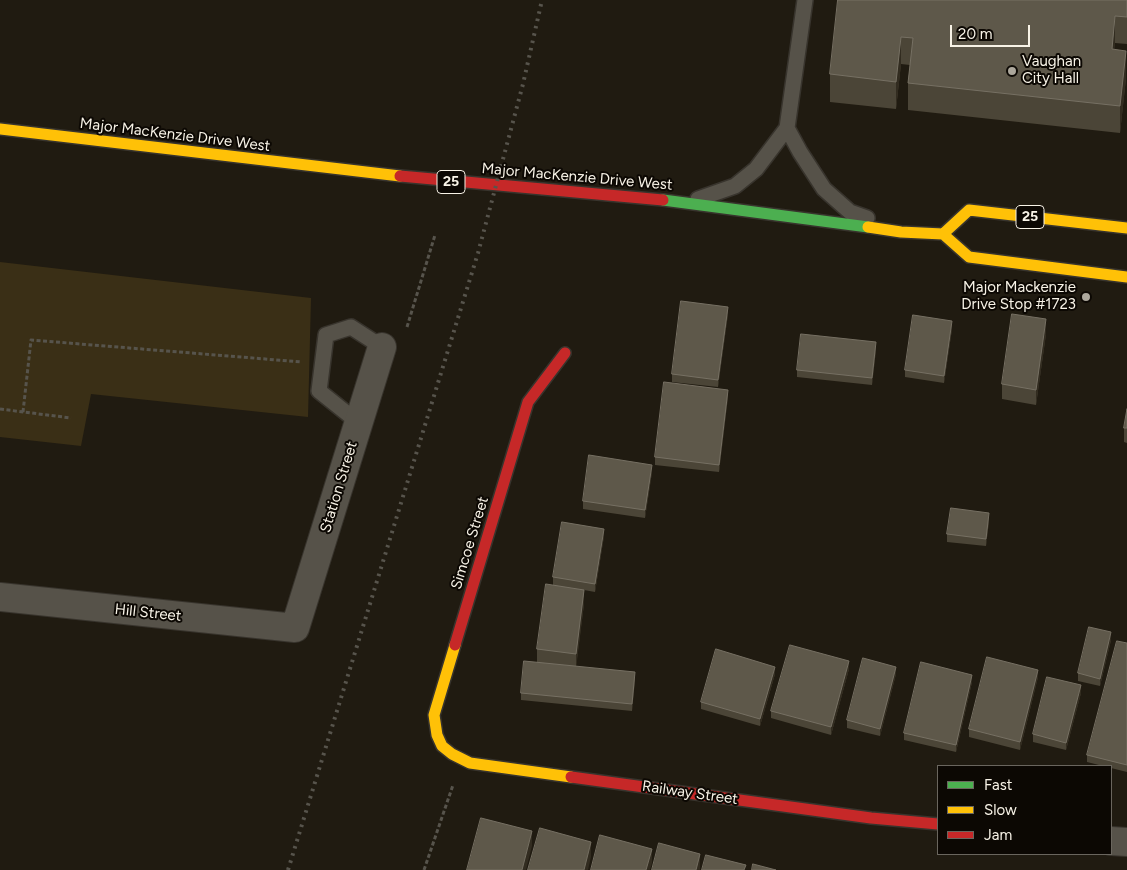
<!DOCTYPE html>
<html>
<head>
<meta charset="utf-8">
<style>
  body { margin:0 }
  #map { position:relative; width:1127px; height:870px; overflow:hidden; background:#201b11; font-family:Figtree,sans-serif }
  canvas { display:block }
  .legend { position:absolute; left:937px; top:765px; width:175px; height:90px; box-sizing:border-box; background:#0c0803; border:1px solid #6a665e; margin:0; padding:6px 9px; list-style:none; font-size:15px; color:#f8f3e7 }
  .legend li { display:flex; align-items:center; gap:10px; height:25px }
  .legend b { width:25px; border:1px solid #6a665e }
  .scale { position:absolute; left:950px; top:25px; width:80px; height:22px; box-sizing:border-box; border:2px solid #f8f3e7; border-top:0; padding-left:6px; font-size:15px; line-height:18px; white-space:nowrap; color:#f8f3e7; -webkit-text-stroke:4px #0c0803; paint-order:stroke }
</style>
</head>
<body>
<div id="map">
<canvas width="1127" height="870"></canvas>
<ul class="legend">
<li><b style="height:6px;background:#4caf50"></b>Fast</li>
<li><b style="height:6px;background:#ffc107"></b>Slow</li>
<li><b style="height:6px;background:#c62828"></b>Jam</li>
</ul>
<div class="scale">20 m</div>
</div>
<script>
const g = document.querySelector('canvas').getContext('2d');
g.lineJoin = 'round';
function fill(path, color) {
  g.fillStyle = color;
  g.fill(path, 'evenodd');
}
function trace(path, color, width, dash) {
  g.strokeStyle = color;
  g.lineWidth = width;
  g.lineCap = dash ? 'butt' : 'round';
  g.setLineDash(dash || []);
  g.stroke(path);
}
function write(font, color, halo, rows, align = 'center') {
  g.font = font + ' Figtree,sans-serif';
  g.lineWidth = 4;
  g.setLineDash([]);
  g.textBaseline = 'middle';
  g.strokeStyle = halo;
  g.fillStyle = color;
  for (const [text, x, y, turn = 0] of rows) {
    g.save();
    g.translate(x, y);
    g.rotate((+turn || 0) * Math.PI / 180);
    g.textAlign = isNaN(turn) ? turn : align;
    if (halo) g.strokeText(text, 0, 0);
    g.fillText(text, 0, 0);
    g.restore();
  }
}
const green = new Path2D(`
  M0 262 311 298 308 417 91 394 81 446 0 437Z`);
const path = new Path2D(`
  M407 327 435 235
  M0 409 71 418
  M23 412 31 340 302 362
  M424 870 453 785`);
const lane = new Path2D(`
  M787 128 800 152 824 189 850 212 867 218
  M698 199 735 186 756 169 787 128 805 0
  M359 423 319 391 326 335 351 327 382 347`);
const street = new Path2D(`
  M0 597 295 628 382 347
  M1111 841 1127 842`);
const fast = new Path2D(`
  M663 200 868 227`);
const slow = new Path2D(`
  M0 129 400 176
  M868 227 901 232 943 234 969 257 1127 277
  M943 234 969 210 1127 228
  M455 645 434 715 437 735 442 746 452 754 470 763 571 777`);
const jam = new Path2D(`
  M400 176 663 200
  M455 645 528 402 565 353
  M571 777 871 818 938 824`);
const rail = new Path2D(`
  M288 870 478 253 523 84 542 0`);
const wall = new Path2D(`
  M838 0H1127V44L1115 43 1114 49 1126 78 1120 133 908 110V83L910 65 901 64 896 109 830 102V74Z
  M728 314 718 387 672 382V374Z
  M952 329 944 383 905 377V370Z
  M1046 334 1036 405 1002 399V384Z
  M876 350 872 385 797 377V370Z
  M728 397 719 472 655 465V457Z
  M1127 409V443L1124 442V428Z
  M652 472 645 518 583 509V501Z
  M989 521 986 546 947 542V534Z
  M604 536 595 592 584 590V604L576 666 635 680 632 711 521 700V693L537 662V649L553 585V577Z
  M1111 640 1100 686 1078 681V673Z
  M1127 643V772L1111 768V766H1103L1087 762V755Z
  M849 669 831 735 771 718V711Z
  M775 674 760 726 701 709V702Z
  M896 674 880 736 847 728V720Z
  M1038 677 1020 750 969 737V729Z
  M972 682 956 752 904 740V733Z
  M1081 693 1066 750 1033 742V734Z`);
const shadedWall = new Path2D(`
  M1115 16V43L1112 76V49Z
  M901 37V64L896 109V82Z
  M1126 51V78L1120 133V106Z
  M728 307V314L718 387V380Z
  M1046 319V334L1036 405V390Z
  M952 321V329L944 383V376Z
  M876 342V350L872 385V378Z
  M728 390V397L719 472V465Z
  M652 465V472L645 518V510Z
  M989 513V521L986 546V539Z
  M604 529V536L595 592V584Z
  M584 590V604L576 669V654Z
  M1111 632V640L1100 686V679Z
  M849 661V669L831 735V727Z
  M775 667V674L760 726V719Z
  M896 667V674L880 736V729Z
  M1038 670V677L1020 750V742Z
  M635 672V680L632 711V704Z
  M972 675V682L956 752V745Z
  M1081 685V693L1066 750V743Z
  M532 831V846L526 870H522Z
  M591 842V857L588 870H584Z
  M652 849V863L650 870H646Z
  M700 854V870H696Z`);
const building = new Path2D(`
  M838 0H1127V17L1115 16 1112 49 1126 51 1120 106 908 83 913 38 901 37 896 82 830 74Z
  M681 301 728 307 718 380 672 374Z
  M1012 314 1046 319 1036 390 1002 384Z
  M913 315 952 321 944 376 905 370Z
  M801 334 876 342 872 378 797 370Z
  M664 382 728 390 719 465 655 457Z
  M1127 409V428H1124Z
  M589 455 652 465 645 510 583 501Z
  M951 508 989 513 986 539 947 534Z
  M562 522 604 529 595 584 553 577Z
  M546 584 584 590 576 654 537 649Z
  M1089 627 1111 632 1100 679 1078 673Z
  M1117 641 1127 643V765L1087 755Z
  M790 645 849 661 831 727 771 711Z
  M716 649 775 667 760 719 701 702Z
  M987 657 1038 670 1020 742 969 729Z
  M863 658 896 667 880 729 847 720Z
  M524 661 635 672 632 704 521 693Z
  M921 662 972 675 956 745 904 733Z
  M1047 677 1081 685 1066 743 1033 734Z
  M481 818 532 831 522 870H467Z
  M540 828 591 842 584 870H528Z
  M600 835 652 849 646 870H591Z
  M659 843 700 854 696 870H652Z
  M706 855 746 865 744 870H702Z
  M753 864 776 870H752Z`);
const markers = [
  [1012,71,5,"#aca79c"],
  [1086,297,5,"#aca79c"]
];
const shields = [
  [451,182,28],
  [1030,217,28]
];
const shieldNames = [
  ["25",451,182],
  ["25",1030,217]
];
const poiNames = [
  ["Vaughan",1022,62],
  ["City Hall",1022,79],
  ["Major Mackenzie",1076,288,"right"],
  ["Drive Stop #1723",1076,305,"right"]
];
const streetNames = [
  ["Major MacKenzie Drive West",175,135,7],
  ["Major MacKenzie Drive West",577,177,5],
  ["Station Street",339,487,-73],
  ["Simcoe Street",470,543,-73],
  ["Hill Street",148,613,6],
  ["Railway Street",690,793,8]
];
fill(green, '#3a2f16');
trace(lane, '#38342d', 18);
trace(street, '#38342d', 30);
trace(fast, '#38342d', 14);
trace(slow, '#38342d', 14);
trace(jam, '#38342d', 14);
trace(path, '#57544c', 3, [4, 2.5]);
trace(lane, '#565249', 15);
trace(street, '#565249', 28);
trace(fast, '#4caf50', 11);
trace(slow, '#ffc107', 11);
trace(jam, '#c62828', 11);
trace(rail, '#57544c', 4, [2.5, 5]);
fill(wall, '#4b4537');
fill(shadedWall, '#322c20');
fill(building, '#5e584a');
trace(building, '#767063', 1);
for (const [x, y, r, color] of markers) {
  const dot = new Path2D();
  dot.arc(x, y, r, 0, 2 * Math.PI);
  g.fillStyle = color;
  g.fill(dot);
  trace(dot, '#0c0803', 2);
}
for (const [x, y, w] of shields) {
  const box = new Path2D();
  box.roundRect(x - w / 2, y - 11.5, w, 23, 4);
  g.fillStyle = '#0c0803';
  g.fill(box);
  trace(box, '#f8f3e7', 1);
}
write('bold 14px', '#f8f3e7', null, shieldNames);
write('15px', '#f8f3e7', '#0c0803', poiNames, 'left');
write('15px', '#f8f3e7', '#0c0803', streetNames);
</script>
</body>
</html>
